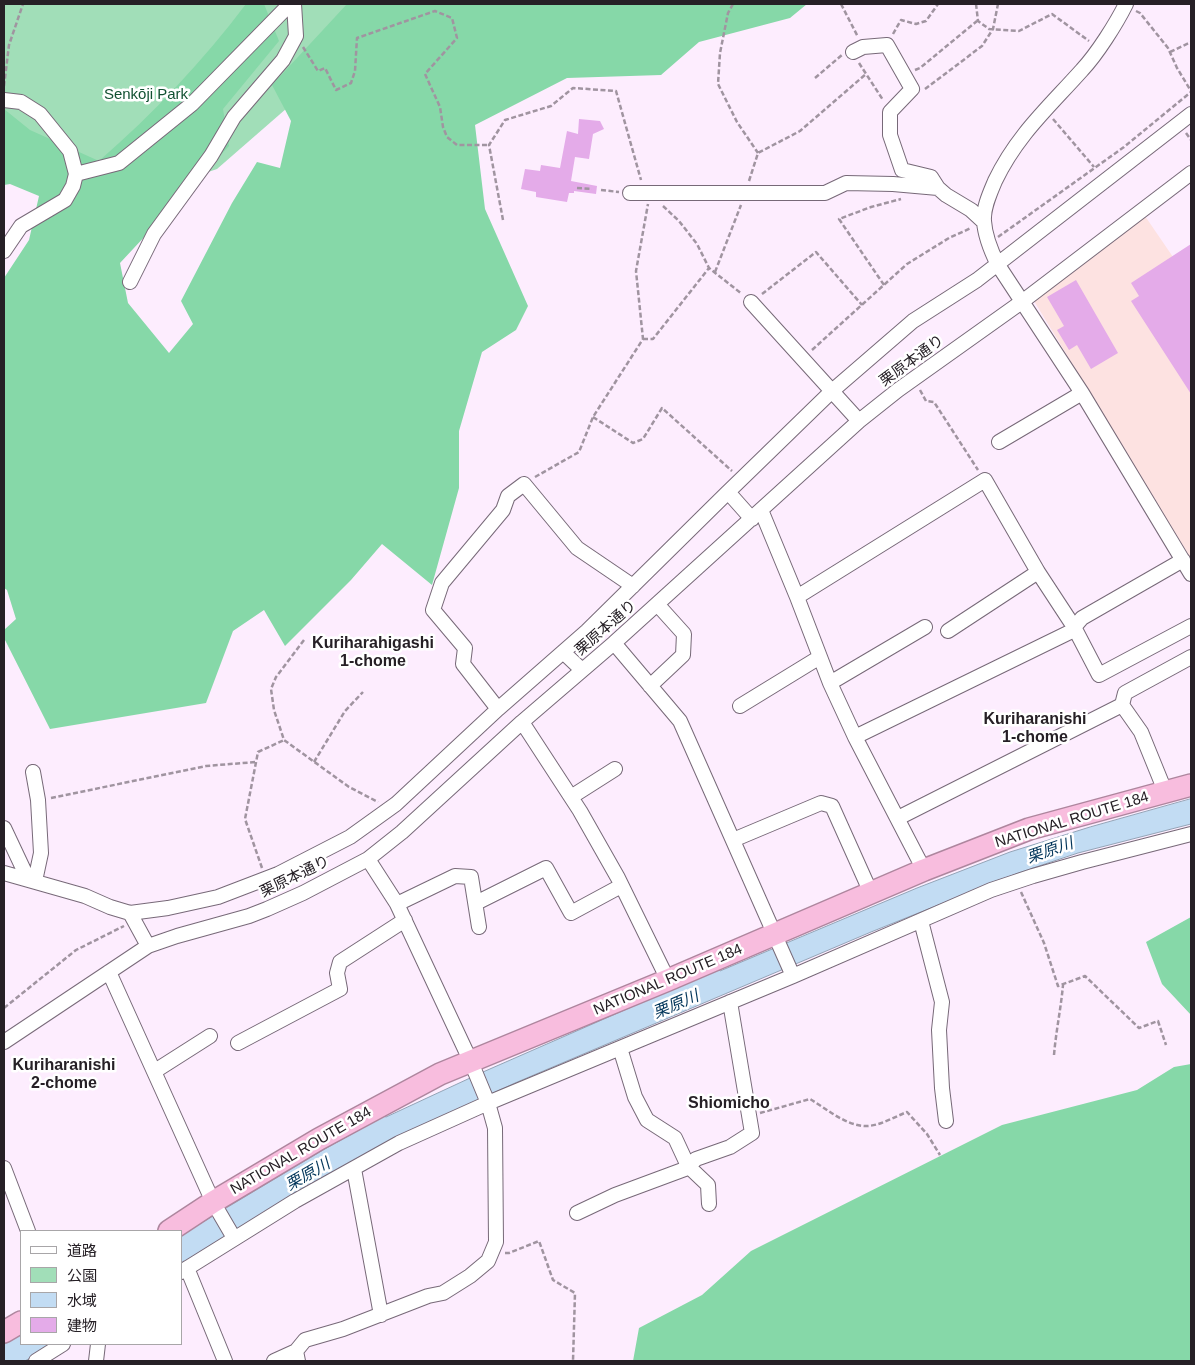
<!DOCTYPE html>
<html>
<head>
<meta charset="utf-8">
<style>
  body { margin:0 }
  #map { position:relative; width:1195px; height:1365px; overflow:hidden; background:#fdedfe; font-family:Arial,"Noto Sans JP",sans-serif }
  canvas { display:block }
  .frame { position:absolute; inset:0; border:5px solid #262026; pointer-events:none }
  .legend { position:absolute; left:20px; top:1230px; width:162px; height:115px; box-sizing:border-box; background:#fff; border:1px solid #a8a6a8; margin:0; padding:6px 9px; list-style:none; font-size:15px; color:#262026 }
  .legend li { display:flex; align-items:center; gap:10px; height:25px }
  .legend b { width:25px; border:1px solid #a8a6a8 }
</style>
</head>
<body>
<div id="map">
<canvas width="1195" height="1365"></canvas>
<div class="frame"></div>
<ul class="legend">
<li><b style="height:6px;background:#fff"></b>道路</li>
<li><b style="height:14px;background:#a1deb8"></b>公園</li>
<li><b style="height:14px;background:#c2dcf3"></b>水域</li>
<li><b style="height:14px;background:#e4abe9"></b>建物</li>
</ul>
</div>
<script>
const g = document.querySelector('canvas').getContext('2d');
g.lineJoin = 'round';
function fill(path, color) {
  g.fillStyle = color;
  g.fill(path, 'evenodd');
}
function trace(path, color, width, dash) {
  g.strokeStyle = color;
  g.lineWidth = width;
  g.lineCap = dash ? 'butt' : 'round';
  g.setLineDash(dash || []);
  g.stroke(path);
}
function write(font, color, halo, rows, align = 'center') {
  g.font = font + ' Arial,"Noto Sans JP",sans-serif';
  g.lineWidth = 5;
  g.setLineDash([]);
  g.textBaseline = 'middle';
  g.strokeStyle = halo;
  g.fillStyle = color;
  for (const [text, x, y, turn = 0] of rows) {
    g.save();
    g.translate(x, y);
    g.rotate((+turn || 0) * Math.PI / 180);
    g.textAlign = isNaN(turn) ? turn : align;
    if (halo) g.strokeText(text, 0, 0);
    g.fillText(text, 0, 0);
    g.restore();
  }
}
const commercial = new Path2D(`
  M1145 216 1173 257 1191 245V559L1034 301Z`);
const green = new Path2D(`
  M4 4H398L341 61 217 169 159 189 4 172Z`);
const forest = new Path2D(`
  M246 4H264L279 41 223 109 229 146 120 263 128 303 169 353 193 324 181 301 232 203 257 162 280 168 291 121 272 85 347 4H807L790 18 699 42 661 75 567 78 475 125 485 209 528 306 516 330 482 352 459 431V488L432 585 382 544 351 580 285 646 264 610 233 631 206 703 50 729 4 638V630L16 619 7 590 4 588V278L29 240 39 196 10 184 4 185V109L30 130 99 161C153 114 203 61 246 4Z
  M1191 917V1015L1162 984 1146 942Z
  M1191 1064V1361H633L639 1328 702 1295 751 1251 1002 1125 1137 1090 1174 1067Z`);
const water = new Path2D(`
  M1191 799V824L1078 853 1018 873 871 932 515 1083 420 1127 366 1155 234 1231 181 1264V1235L323 1150 384 1116 386 1117 483 1072 718 969 720 971 917 888 1010 852 1090 827Z
  M21 1334V1344H53L25 1361H4V1345Z`);
const building = new Path2D(`
  M579 119 600 121 604 129 593 134 589 159 575 157 571 181 597 186 596 194 574 191V193H569L567 202 536 197V192L521 189 525 169 540 171 541 165 560 168 567 131 578 134Z
  M1191 244V394L1131 301 1139 296 1131 283Z
  M1076 280 1118 353 1091 369 1077 345 1069 350 1057 330 1064 326 1047 297Z`);
const path = new Path2D(`
  M733 4 728 13 720 53 718 84 737 122 758 153
  M841 4 858 37
  M976 4 978 21 989 29 1019 31 1052 14 1089 41
  M1136 11 1140 13 1168 48 1177 68 1191 91
  M893 34 901 20 916 24 926 21 938 4
  M303 47 318 71 325 68 336 90 351 83 355 71 357 38 435 11 452 18 457 38 425 74 440 107 443 127 447 137 457 145H489
  M1170 52 1191 42
  M859 63 883 100
  M915 70 920 68 977 21
  M815 78 842 55
  M4 86 9 45 23 4
  M925 89 982 46 993 29 998 4
  M1053 119 1094 167
  M1186 133 1191 140
  M749 181 758 153 800 131 866 74
  M577 188 592 189
  M601 190 619 192
  M663 206 679 221 697 244 709 268 742 294
  M503 220 489 145 505 120 551 106 573 88 616 91 641 180
  M998 237 1124 147 1191 92
  M715 272 741 205
  M884 285 839 219 871 207 901 199
  M762 294 816 252 862 305
  M643 339H653L709 268
  M812 350 907 264 949 238 971 228
  M920 390 926 401 934 402 978 470
  M593 417 633 443 643 439 662 408 732 471
  M535 477 579 452 593 417 643 339 636 271 648 204
  M304 640 276 677 271 689 274 710 284 740 349 787 378 802
  M314 762 345 711 363 692
  M51 798 206 766 256 762
  M262 868 245 819 258 752 284 740
  M1021 892 1044 943 1058 986 1085 976 1139 1028 1158 1021 1166 1045
  M4 1008 76 950 124 926
  M1054 1055C1056 1031 1061 1008 1063 985
  M760 1113 810 1099C827 1109 846 1126 866 1126 880 1126 894 1117 907 1112L927 1134 940 1155
  M505 1253H509L539 1241 553 1280 575 1293 573 1361`);
const minor = new Path2D(`
  M1126 4C1116 24 1097 54 1082 70 1049 107 1017 135 995 181 990 193 983 208 984 221 985 237 991 251 998 265L1082 393 1191 574
  M853 52 863 47 887 45 912 89 890 112V135L902 170 931 177 938 188
  M4 100 21 102 40 114 70 151 76 174 73 186 65 200 21 226 4 251
  M76 174 119 163 192 104 290 4
  M630 193H825L846 183 893 184 938 188 946 195 971 210 984 222
  M130 282 154 234 211 156 234 117 283 60 296 36 294 4
  M751 302 859 421
  M999 442 1082 393
  M761 510 797 597 830 683 855 737 924 870
  M752 519 728 492 832 391 913 321 977 280 1191 114
  M797 597 985 480 1038 572 1074 627 1099 675 1191 626
  M948 631 1038 572
  M614 643 680 721 793 976
  M563 652 582 670
  M830 683 925 627
  M650 686 683 655 684 634 657 604
  M1122 705 1141 732 1165 791
  M740 706 820 657
  M498 709 463 664 465 648 433 610 442 583 503 510 508 496 524 484 577 548 633 586
  M522 722 580 811 618 878 668 980
  M855 737 1070 632 1082 618 1183 560
  M33 772 38 800 41 853 35 881
  M571 797 615 769
  M898 818 1122 705 1125 693 1191 657
  M4 828 28 879
  M733 840 821 803 832 806 871 893
  M4 873 85 896 110 907 130 913 148 946
  M476 903 546 868 571 913 621 886
  M397 904 455 876 471 877 479 927
  M130 913 168 908 218 897 278 874 350 837 396 804 498 709 587 631 728 492
  M921 921 942 1002 939 1030 942 1088 946 1121
  M109 972 213 1202 234 1238
  M4 1042 148 946 177 936 249 916 267 909 303 893 368 859 402 832 522 722 614 643 859 421 898 390 1023 301 1191 173
  M238 1043 340 989 337 973 340 962 405 920
  M620 1048 635 1097 647 1120 675 1138 688 1166 708 1185 709 1204
  M155 1071 210 1036
  M4 1168 28 1231
  M354 1169 381 1315
  M577 1213 615 1195 685 1169 696 1159 730 1147 752 1133 730 1002
  M187 1268 225 1361
  M181 1272 295 1201 399 1143 488 1103 793 976 991 890 1033 876 1082 862 1191 834
  M36 1361 63 1344
  M96 1361 98 1344
  M274 1361 296 1351
  M298 1361 296 1351 305 1340 343 1329 428 1296 443 1293 470 1276 488 1261 496 1242 495 1128 488 1103 471 1062 397 904 368 859`);
const highway = new Path2D(`
  M169 1231 213 1202 319 1139 440 1074 668 980 924 870 1029 829 1191 785
  M4 1332 21 1322`);
const parkNames = [
  ["Senkōji Park",146,95]
];
const streetNames = [
  ["栗原本通り",912,361,-36],
  ["栗原本通り",606,628,-41],
  ["NATIONAL ROUTE 184",1072,820,-17],
  ["栗原本通り",295,877,-26],
  ["NATIONAL ROUTE 184",668,980,-23],
  ["NATIONAL ROUTE 184",301,1151,-30]
];
const neighbourhoodNames = [
  ["Kuriharahigashi",373,644],
  ["1-chome",373,662],
  ["Kuriharanishi",1035,720],
  ["1-chome",1035,738],
  ["Kuriharanishi",64,1066],
  ["2-chome",64,1084],
  ["Shiomicho",729,1104]
];
const waterNames = [
  ["栗原川",1050,851,-19],
  ["栗原川",676,1005,-23],
  ["栗原川",308,1175,-30]
];
fill(commercial, '#fde2e1');
fill(green, '#a1deb8');
fill(forest, '#86d8a8');
fill(water, '#c2dcf3');
trace(water, '#93a4b6', 1);
fill(building, '#e4abe9');
trace(minor, '#776978', 16);
trace(highway, '#ae869e', 24);
trace(path, '#a094a0', 2.5, [5, 2.5]);
trace(minor, '#fff', 14);
trace(highway, '#f8bdde', 21);
write('15px', '#125132', '#fff', parkNames);
write('15px', '#262026', '#fff', streetNames);
write('bold 16px', '#262026', '#fff', neighbourhoodNames);
write('italic 16px', '#02355a', '#fff', waterNames);
</script>
</body>
</html>
